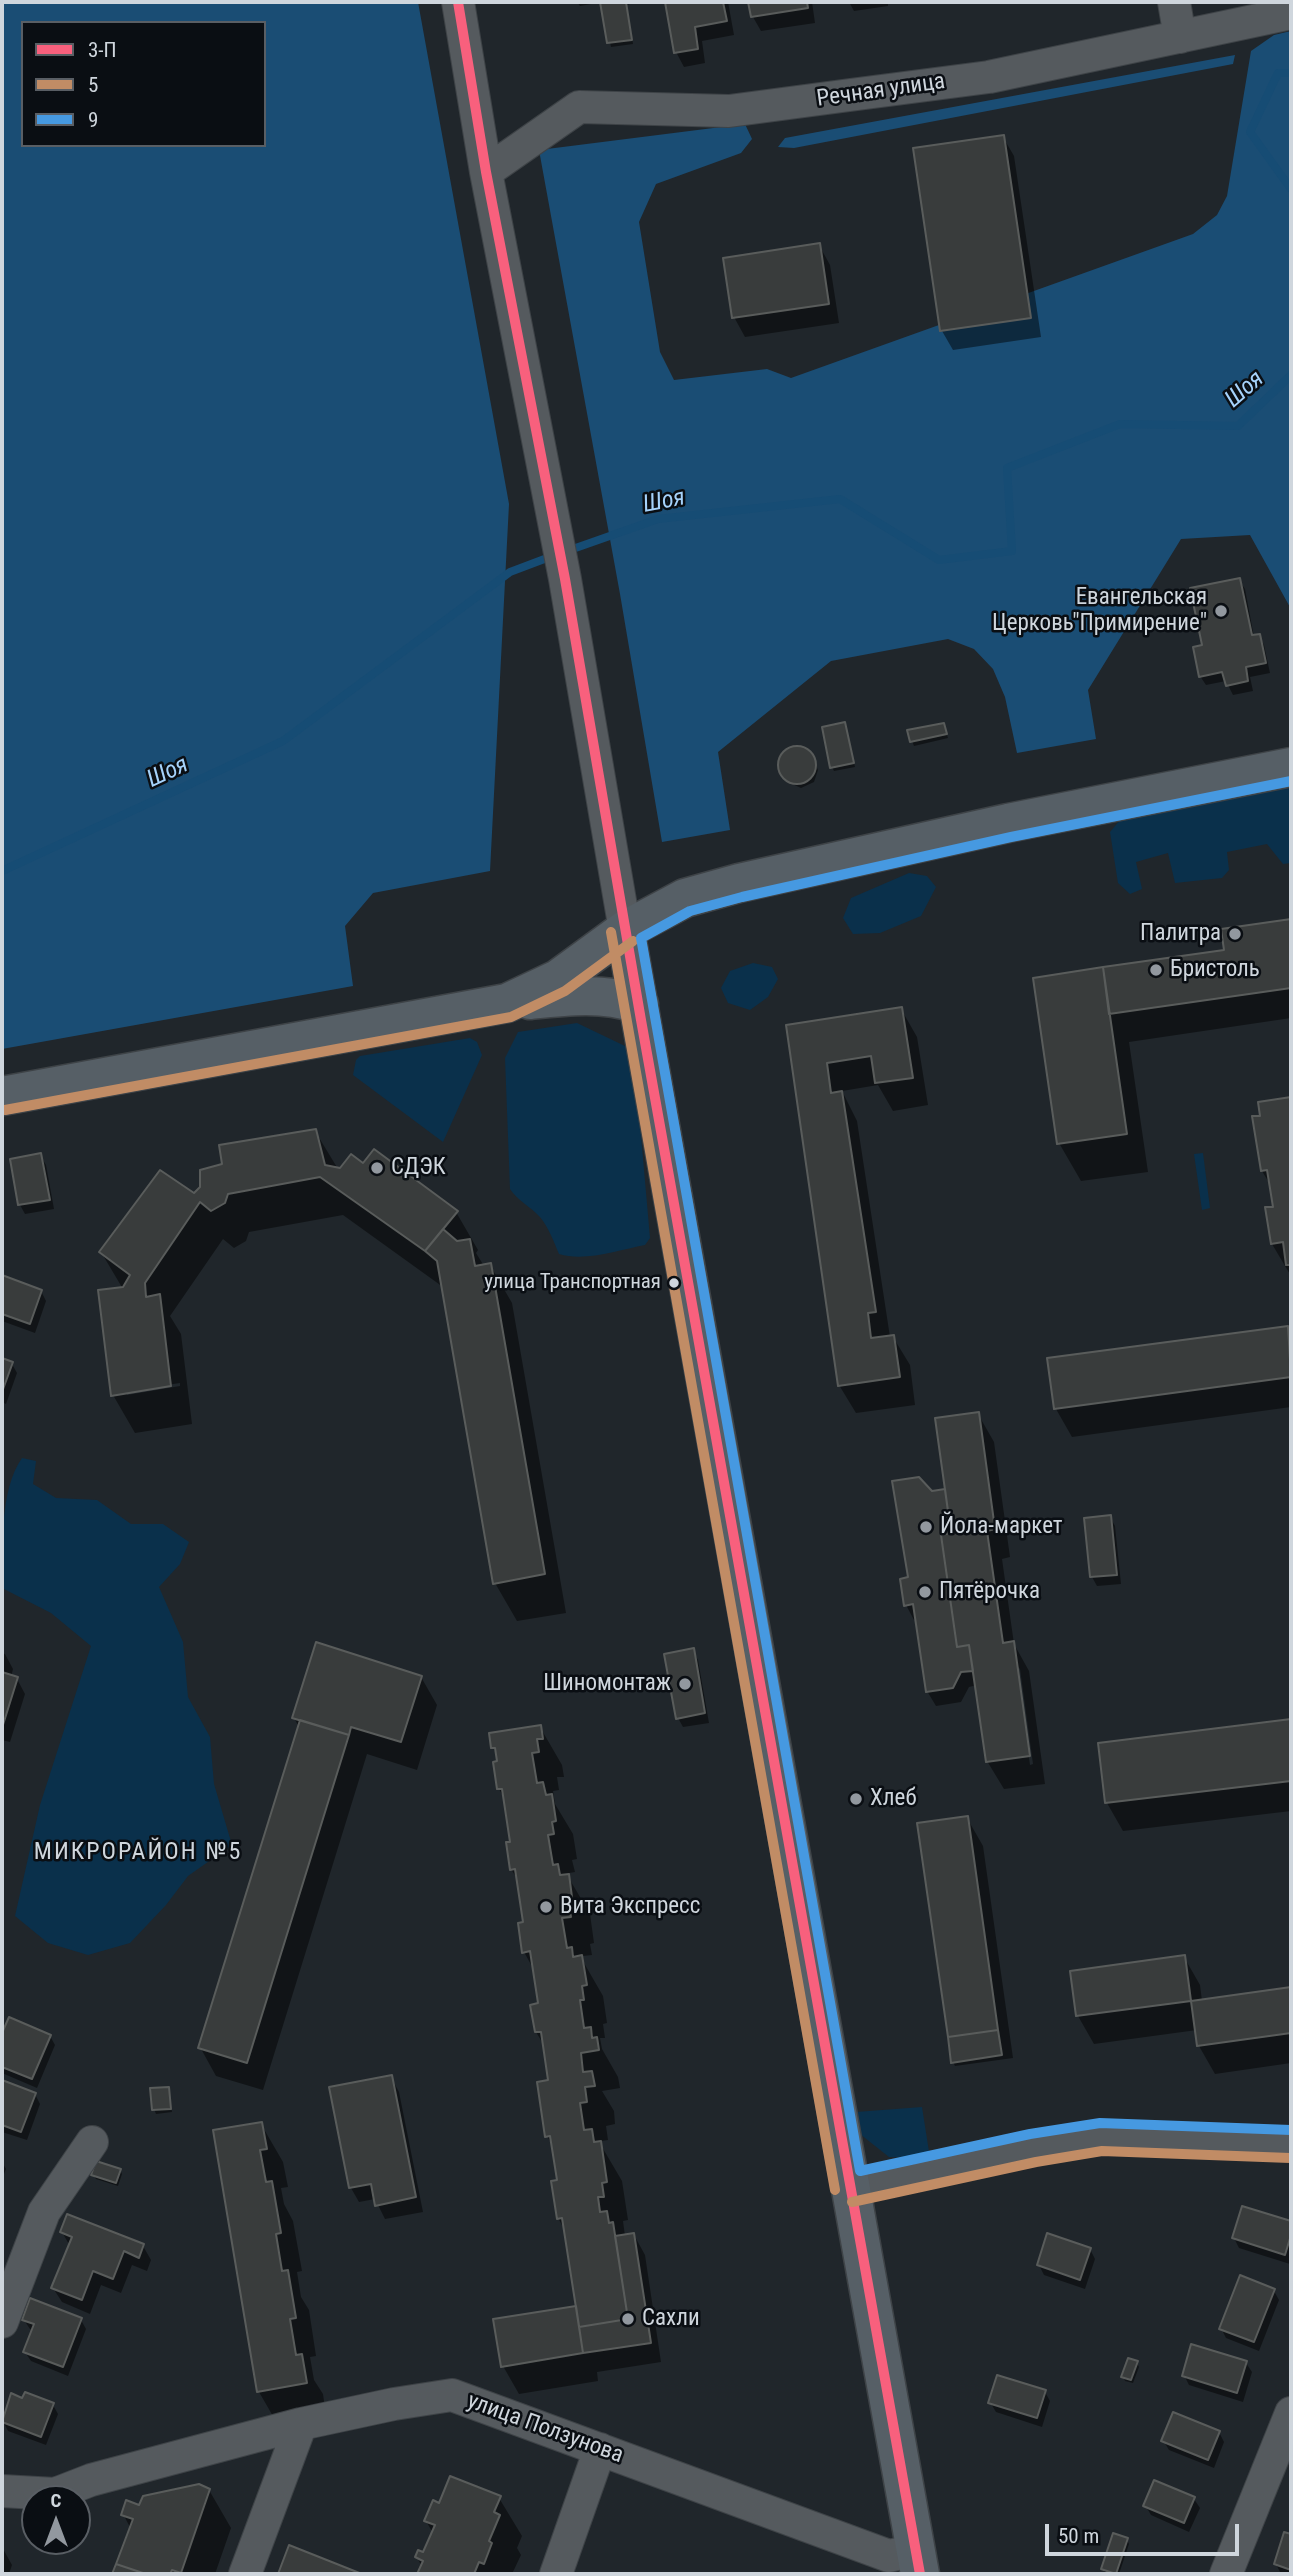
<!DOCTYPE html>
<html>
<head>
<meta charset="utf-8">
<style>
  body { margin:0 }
  #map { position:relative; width:1293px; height:2576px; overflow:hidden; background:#20262b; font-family:"Roboto Condensed",sans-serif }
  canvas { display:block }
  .frame { position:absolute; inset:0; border:4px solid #cfd6dd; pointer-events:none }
  .legend { position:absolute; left:21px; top:21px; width:245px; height:126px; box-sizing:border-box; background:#0a0e13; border:2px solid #595e64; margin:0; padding:9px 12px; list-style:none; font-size:21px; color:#cfd6dd }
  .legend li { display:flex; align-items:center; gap:14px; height:35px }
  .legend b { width:35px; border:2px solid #595e64 }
  .north { position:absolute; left:21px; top:2485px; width:70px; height:70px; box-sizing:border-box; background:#0a0e13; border:2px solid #595e64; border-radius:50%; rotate:0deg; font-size:19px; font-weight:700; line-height:28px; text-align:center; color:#cfd6dd }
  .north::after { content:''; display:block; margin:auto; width:24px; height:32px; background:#92989f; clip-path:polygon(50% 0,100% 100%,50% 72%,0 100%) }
  .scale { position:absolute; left:1045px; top:2524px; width:194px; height:32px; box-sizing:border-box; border:4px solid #cfd6dd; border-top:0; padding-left:9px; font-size:21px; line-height:24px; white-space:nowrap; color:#cfd6dd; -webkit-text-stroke:5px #0a0e13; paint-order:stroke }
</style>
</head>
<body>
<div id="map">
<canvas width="1293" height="2576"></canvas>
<div class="frame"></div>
<ul class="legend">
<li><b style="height:9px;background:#f8607d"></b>3-П</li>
<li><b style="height:9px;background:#c18c65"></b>5</li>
<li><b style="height:9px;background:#4699e1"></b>9</li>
</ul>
<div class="north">С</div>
<div class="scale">50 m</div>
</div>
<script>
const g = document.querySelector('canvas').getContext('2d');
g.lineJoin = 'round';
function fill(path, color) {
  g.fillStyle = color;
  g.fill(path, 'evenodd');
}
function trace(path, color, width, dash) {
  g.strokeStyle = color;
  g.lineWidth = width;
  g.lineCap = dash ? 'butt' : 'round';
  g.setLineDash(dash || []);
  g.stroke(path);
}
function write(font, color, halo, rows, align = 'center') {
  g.font = font + ' "Roboto Condensed",sans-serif';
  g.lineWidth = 5;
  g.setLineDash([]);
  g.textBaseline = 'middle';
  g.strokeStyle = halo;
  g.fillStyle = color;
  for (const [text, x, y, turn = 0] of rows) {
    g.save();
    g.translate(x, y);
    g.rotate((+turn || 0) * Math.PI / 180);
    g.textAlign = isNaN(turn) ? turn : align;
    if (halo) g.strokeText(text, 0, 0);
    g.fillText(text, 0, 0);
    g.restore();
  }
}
const green = new Path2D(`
  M1291 786V863L1283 864 1267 844 1227 852 1229 870 1222 878 1175 883 1168 853 1136 862 1142 889 1130 894 1118 883 1110 832 1120 820Z
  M909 873 927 876 936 887 921 916 880 933 853 934 843 918 851 898Z
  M753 963 772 967 778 979 768 997 750 1010 728 1003 721 988 730 971Z
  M577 1023 627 1047 640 1124 650 1238 645 1245C619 1250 585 1262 559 1254 554 1242 549 1228 540 1217 531 1207 518 1201 510 1189L505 1058 518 1032Z
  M470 1038 477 1042 482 1055 443 1142 353 1075 356 1060 360 1056Z
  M1203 1153 1210 1208 1202 1210 1194 1154Z
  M22 1458 36 1461 33 1484 56 1498 97 1500 131 1524H163L189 1542 180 1564 159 1587 183 1642 188 1697 210 1737 214 1784 232 1845 188 1876 166 1905 130 1943 88 1955 48 1943 15 1916 40 1805 91 1646 51 1613 2 1588C2 1548 0 1489 22 1458Z
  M922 2107 930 2158 889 2157 860 2134 856 2112Z`);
const forest = new Path2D(`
  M2 2H418L509 504 490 871 373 893 345 926 353 986 2 1049ZM23 23H264V145H23Z
  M1291 31V609L1250 535 1181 539 1088 690 1096 739 1017 753 1005 697 993 669 974 649 948 639 831 661 718 752 730 830 662 842 620 594 539 150 745 124 752 139 741 153 656 184 639 222 660 352 674 380 767 369 791 378 1193 234 1217 215 1227 196 1251 51 1274 35Z
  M1235 55 1233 64 794 148 778 147 785 138Z`);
const shadow = new Path2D(`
  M577 2H636L627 5 633 44 611 47 602 2 580 6Z
  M667 2H728L734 35 702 41 705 63 684 67 676 52Z
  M750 2H812L815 23 761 31 753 17Z
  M849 2H888V6L854 11Z
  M1003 137 1014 156 1041 337 953 350 942 331Z
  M819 245 830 265 839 323 745 337 734 317Z
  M1239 580 1245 589 1254 637 1259 636 1264 645 1270 673 1250 677 1253 691 1233 695 1226 681 1206 685 1200 676 1204 646Z
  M844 724 855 767 834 771 832 767Z
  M944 725 948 738 914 746 912 741Z
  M795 747 811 753 818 770 814 782 801 788 788 782 780 766 785 753Z
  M1291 921V1018L1129 1042 1148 1172 1081 1181 1059 1143 1035 979 1226 951 1223 931Z
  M901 1009 917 1037 928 1105 893 1111 878 1085 842 1091 857 1121 890 1337H893L910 1365 915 1405 856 1413 839 1385 788 1026Z
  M1291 1099V1276L1272 1244 1275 1208 1271 1186 1262 1171 1255 1118 1262 1117 1260 1104Z
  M315 1131 338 1169 363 1166 456 1212 478 1250 476 1253 484 1266 490 1265 512 1303 566 1613 517 1621 495 1583 443 1287 343 1215 249 1232 246 1241 234 1248 223 1239 170 1316 181 1334 192 1424 135 1433 113 1395 123 1289 101 1252 194 1195 224 1165ZM180 1383V1386L127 1395V1391Z
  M40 1155 46 1165 54 1209 25 1214 20 1205Z
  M3 1278 41 1291 46 1301 35 1333 2 1321Z
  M1287 1327 1291 1334V1407L1072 1437 1056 1409Z
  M2 1360 12 1364 17 1373 6 1404 2 1402Z
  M978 1414 994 1442 1010 1557 1002 1559 1014 1644 1029 1671 1045 1784 1004 1789 987 1761 977 1685 969 1687 961 1702 936 1706 927 1691 917 1619 914 1620 906 1605 910 1579ZM1016 1665 1020 1669 1033 1764 1030 1765Z
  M1110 1517 1115 1526 1121 1584 1097 1586 1092 1577 1086 1519Z
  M693 1650 698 1660 709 1723 683 1727 678 1718Z
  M2 1653 5 1654 13 1669 11 1677 17 1679 25 1694 10 1742 2 1740Z
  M421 1677 437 1705 417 1770 367 1754 263 2090 216 2076 200 2047 299 1727 294 1718Z
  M1291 1721V1811L1123 1831 1107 1803 1100 1744Z
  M540 1727 562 1765 564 1777H557L559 1790 553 1791 555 1804 573 1834 577 1859 572 1860 575 1872 569 1873 570 1880 590 1914 594 1943 590 1944 592 1955 583 1956 584 1963 603 1996 607 2023 603 2024 605 2038H600L602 2049 618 2077 620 2088 602 2091 614 2111 615 2124 606 2126 608 2140 601 2141 602 2147 622 2181 628 2220 623 2221 625 2236 634 2235 645 2255 661 2362 597 2372 598 2381 519 2394 503 2366 577 2307 566 2232 558 2218 559 2182 554 2148 547 2136 550 2082 545 2047 536 2032 540 2005 534 1970 524 1952 525 1924 519 1882 511 1869 512 1843 506 1801 499 1789V1758L493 1748Z
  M967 1818 983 1846 1013 2058 955 2066 953 2062Z
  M1184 1957 1200 1985 1202 2001 1291 1988V2063L1215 2074 1199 2046 1197 2030 1094 2044 1078 2016 1072 1973Z
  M9 2019 50 2036 55 2045 37 2088 2 2073V2037Z
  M391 2077 399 2092 423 2212 385 2219 375 2199 359 2202 351 2188Z
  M2 2082 35 2094 40 2104 27 2140 2 2132Z
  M168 2088 172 2112 156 2114 154 2109Z
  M261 2124 283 2162 288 2187 281 2188 284 2204 293 2221 302 2271 297 2272 301 2297 309 2310 316 2356 310 2357 314 2380 323 2394 327 2422 281 2430 259 2392 215 2131Z
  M2 2162 6 2169 2 2179Z
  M120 2170 122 2174 118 2186 96 2179 93 2175Z
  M1244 2208 1291 2223 1290 2264 1239 2248 1234 2238Z
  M62 2232 143 2246 151 2260 147 2271 132 2265 121 2293 101 2285 90 2314 62 2302 53 2288 70 2246Z
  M1090 2249 1095 2259 1085 2289 1044 2275 1039 2265Z
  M1274 2291 1279 2300 1259 2351 1226 2338 1221 2328Z
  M24 2320H81L86 2329 68 2376 31 2361 25 2352 33 2331 30 2329Z
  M1137 2363 1139 2367 1133 2383 1125 2381 1123 2376Z
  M1246 2363 1252 2372 1243 2402 1189 2385 1184 2375Z
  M1045 2392 1050 2401 1042 2427 996 2412 990 2402Z
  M23 2400 53 2405 58 2414 46 2445 8 2431 3 2421Z
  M1219 2432 1224 2442 1214 2468 1169 2450 1163 2440Z
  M209 2490 231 2528 215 2574H114L131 2529 123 2514 140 2507Z
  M499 2498 522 2536 517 2548 521 2555 512 2574H419L422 2567 417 2557 424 2555 433 2533 426 2521 440 2505Z
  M1194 2499 1200 2508 1189 2532 1151 2515 1145 2505Z
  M1285 2534 1291 2536V2574H1281L1276 2564Z
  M1127 2540 1129 2544 1119 2574 1105 2573 1103 2569Z
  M2 2547 12 2565 9 2574H2Z`);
const stream = new Path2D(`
  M1291 73H1278L1250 132 1291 189
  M567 551 658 519 840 499 939 560 1012 551 1007 468 1120 424 1238 426 1291 375
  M2 871 283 741 510 572 555 555`);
const building = new Path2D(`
  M600 2H626L632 40 607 43Z
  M665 2H723L727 21 695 27 698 49 674 53Z
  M748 2H807L808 8 751 17Z
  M1004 135 1031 318 940 331 913 148Z
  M820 243 829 304 732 318 723 258Z
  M1240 578 1252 635 1260 634 1266 663 1246 667 1248 681 1226 686 1222 672 1199 677 1193 647 1202 645 1190 588Z
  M845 722 854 763 830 768 822 727Z
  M944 723 947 734 910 742 907 730Z
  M778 765a19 19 0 1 1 38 0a19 19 0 1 1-38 0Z
  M1291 919V988L1109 1014 1103 967 1224 950 1221 929Z
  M1103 967 1127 1134 1057 1144 1033 978Z
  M902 1007 913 1078 875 1083 871 1056 827 1063 831 1093 842 1091 876 1312 868 1313 871 1338 894 1335 900 1377 838 1386 786 1025Z
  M1291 1097V1265H1286L1283 1242 1271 1244 1265 1207H1273L1267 1170 1261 1171 1252 1116H1260L1258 1102Z
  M316 1129 325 1165 340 1168 351 1154 363 1163 374 1149 458 1211 425 1251 320 1177 228 1194 225 1203 211 1211 200 1202 145 1283 146 1297 160 1294 171 1386 111 1396 98 1290 123 1287 130 1275 99 1252 160 1170 194 1193 200 1187V1170L222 1164 219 1145Z
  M41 1153 50 1200 18 1205 10 1159Z
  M443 1229 457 1241 470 1239 475 1266 491 1263 545 1574 493 1584 437 1261 425 1251Z
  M2 1275 42 1290 30 1324 2 1314Z
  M1288 1326 1291 1377 1054 1409 1047 1358Z
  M2 1358 13 1362 2 1392Z
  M979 1412 995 1529 987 1531 1003 1643 1014 1641 1030 1756 986 1762 969 1645 957 1647 941 1535 951 1533 935 1418Z
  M919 1477 932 1491 945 1489 951 1533 941 1535 957 1647 969 1645 973 1671 961 1672 953 1688 926 1692 913 1604 904 1606 900 1579 908 1577 892 1481Z
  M1111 1515 1117 1575 1090 1577 1084 1518Z
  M316 1642 422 1676 401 1742 351 1727 349 1735 292 1718Z
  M694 1648 705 1713 676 1719 664 1654Z
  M2 1672 18 1677 2 1728Z
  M1291 1719V1781L1105 1803 1098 1743Z
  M300 1720 349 1735 247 2063 198 2048Z
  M541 1725 543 1739H537L539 1752 532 1753 537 1783 543 1782 546 1795 552 1794 556 1821 552 1822 554 1834 548 1835 553 1865 558 1864 560 1875 569 1874 573 1905 569 1906 571 1917 562 1918 567 1948 572 1947 573 1957 582 1955 587 1985 582 1986 584 2000H580L584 2028 591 2027 592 2038 597 2037 599 2050 581 2053 583 2072 592 2071 595 2086 585 2087 587 2102 580 2103 584 2130 592 2129 594 2142 601 2141 607 2182 602 2183 604 2197H598L600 2212 607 2211 609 2223 613 2222 628 2319 579 2327 562 2218 557 2219 551 2181 557 2180 550 2136 545 2137 537 2082 548 2080 541 2032H535L530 2005 538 2003 530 1951 522 1953 518 1923 523 1922 515 1869 510 1870 506 1842H510L502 1789H497L493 1762 497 1761 495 1748H491L489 1733Z
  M968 1816 998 2030 948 2037 917 1823Z
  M1185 1955 1191 2001 1076 2016 1070 1971Z
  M1291 1987V2033L1197 2046 1191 2001Z
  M9 2017 51 2035 32 2079 2 2067V2033Z
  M998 2030 1002 2055 951 2063 948 2037Z
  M392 2075 416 2197 375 2206 371 2184 349 2188 329 2087Z
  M2 2080 36 2093 21 2132 2 2125Z
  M169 2087 171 2109 152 2110 150 2088Z
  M262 2122 267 2149 260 2150 266 2182 272 2181 281 2233 276 2234 282 2271 288 2270 296 2318 290 2319 296 2355 302 2354 307 2383 257 2392 213 2130Z
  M96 2161 121 2169 116 2183 91 2175Z
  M1242 2206 1291 2221V2235L1285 2255 1232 2238Z
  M67 2214 144 2244 139 2258 124 2251 113 2279 93 2271 82 2300 51 2288 72 2237 60 2232Z
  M634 2233 651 2343 583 2353 579 2327 628 2319 615 2236Z
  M1047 2233 1091 2248 1080 2280 1037 2265Z
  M1240 2275 1275 2289 1254 2342 1219 2329Z
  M30 2298 82 2318 63 2367 23 2352 34 2324 22 2320Z
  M576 2306 583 2353 501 2367 493 2319Z
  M1191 2344 1247 2361 1237 2393 1182 2376Z
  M1128 2358 1138 2361 1131 2380 1121 2377Z
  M997 2375 1046 2390 1037 2418 988 2403Z
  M25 2392 54 2403 41 2437 2 2422 11 2393 22 2398Z
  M1173 2412 1220 2431 1208 2460 1161 2441Z
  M450 2476 501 2496 494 2512 500 2515 489 2541 492 2543 484 2564 479 2562 474 2574H417L423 2561 415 2557 418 2550 423 2552 435 2525 424 2521 433 2500 439 2503Z
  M1154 2480 1195 2497 1184 2523 1143 2506Z
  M199 2484 210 2489 181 2573 172 2570 170 2574H146L116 2564 133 2519 121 2515 126 2500 139 2505 143 2496Z
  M1284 2532 1291 2534V2570L1274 2564Z
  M1113 2533 1128 2538 1116 2574 1101 2569Z
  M289 2545 362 2574H278Z
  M116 2564 146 2574H112Z`);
const minor = new Path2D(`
  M458 2 486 172 565 579 625 930
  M1174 2 1180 37
  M486 172 579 107 729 111 850 95 989 77 1291 13
  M849 2188 1033 2148 1101 2137 1291 2144
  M2 2322 44 2212 92 2142
  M2 2491 55 2494 91 2480 301 2424 394 2404 452 2395 889 2556 915 2550
  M245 2574 301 2424
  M556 2574 600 2449
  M1226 2574 1291 2413`);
const major = new Path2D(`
  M625 930 920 2574
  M530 1000C568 996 602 992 639 1004
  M2 1096 507 1003 558 979 625 930 685 898 739 883 1008 823 1291 767`);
const bus1 = new Path2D(`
  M458 2 486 172 565 579 641 1020 920 2574`);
const bus2 = new Path2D(`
  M611 932 835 2190
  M5 1110 511 1017 565 991 633 941
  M852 2202 1036 2162 1102 2151 1290 2158`);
const bus3 = new Path2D(`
  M1291 781 1011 837 742 897 690 911 641 938 860 2171 1030 2134 1100 2123 1291 2130`);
const markers = [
  [1221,611,7,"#92989f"],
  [1235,934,7,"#92989f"],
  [1156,970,7,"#92989f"],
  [377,1168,7,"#92989f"],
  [674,1283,6,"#cfd6dd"],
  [926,1527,7,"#92989f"],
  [925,1592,7,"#92989f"],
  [685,1684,7,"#92989f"],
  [856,1799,7,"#92989f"],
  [546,1907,7,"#92989f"],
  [628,2319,7,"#92989f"]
];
const busNames = [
  ["улица Транспортная",661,1283]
];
const streetNames = [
  ["Речная улица",881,91,-8],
  ["улица Ползунова",545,2429,20]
];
const poiNames = [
  ["Евангельская",1207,598,"right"],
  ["Церковь\"Примирение\"",1207,624,"right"],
  ["Палитра",1221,934,"right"],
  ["Бристоль",1170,970],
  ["СДЭК",391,1168],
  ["Йола-маркет",940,1527],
  ["Пятёрочка",939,1592],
  ["Шиномонтаж",671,1684,"right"],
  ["Хлеб",870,1799],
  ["Вита Экспресс",560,1907],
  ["Сахли",642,2319]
];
const waterNames = [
  ["Шоя",1245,390,-41],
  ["Шоя",664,502,-11],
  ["Шоя",168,773,-25]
];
const neighbourhoodNames = [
  ["МИКРОРАЙОН №5",138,1853]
];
fill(green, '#0a304b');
fill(forest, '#1a4d74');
fill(shadow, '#0007');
trace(stream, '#164c74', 8);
fill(building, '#393c3c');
trace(building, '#595c5b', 2);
trace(minor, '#3e4347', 34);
trace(major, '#3e4347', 41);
trace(minor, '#555a5e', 32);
trace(major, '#565f66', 38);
trace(bus1, '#f8607d', 10);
trace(bus2, '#c18c65', 10);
trace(bus3, '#4699e1', 10);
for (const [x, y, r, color] of markers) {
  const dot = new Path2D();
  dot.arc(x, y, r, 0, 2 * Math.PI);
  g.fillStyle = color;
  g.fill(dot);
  trace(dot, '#0a0e13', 2.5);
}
write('21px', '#cfd6dd', '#0a0e13', busNames, 'right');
write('23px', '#cfd6dd', '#0a0e13', streetNames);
write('23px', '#cfd6dd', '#0a0e13', poiNames, 'left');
write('italic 24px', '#a5d2fb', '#0a0e13', waterNames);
g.letterSpacing = '2px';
write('24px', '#cfd6dd', '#0a0e13', neighbourhoodNames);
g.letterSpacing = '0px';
</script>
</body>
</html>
